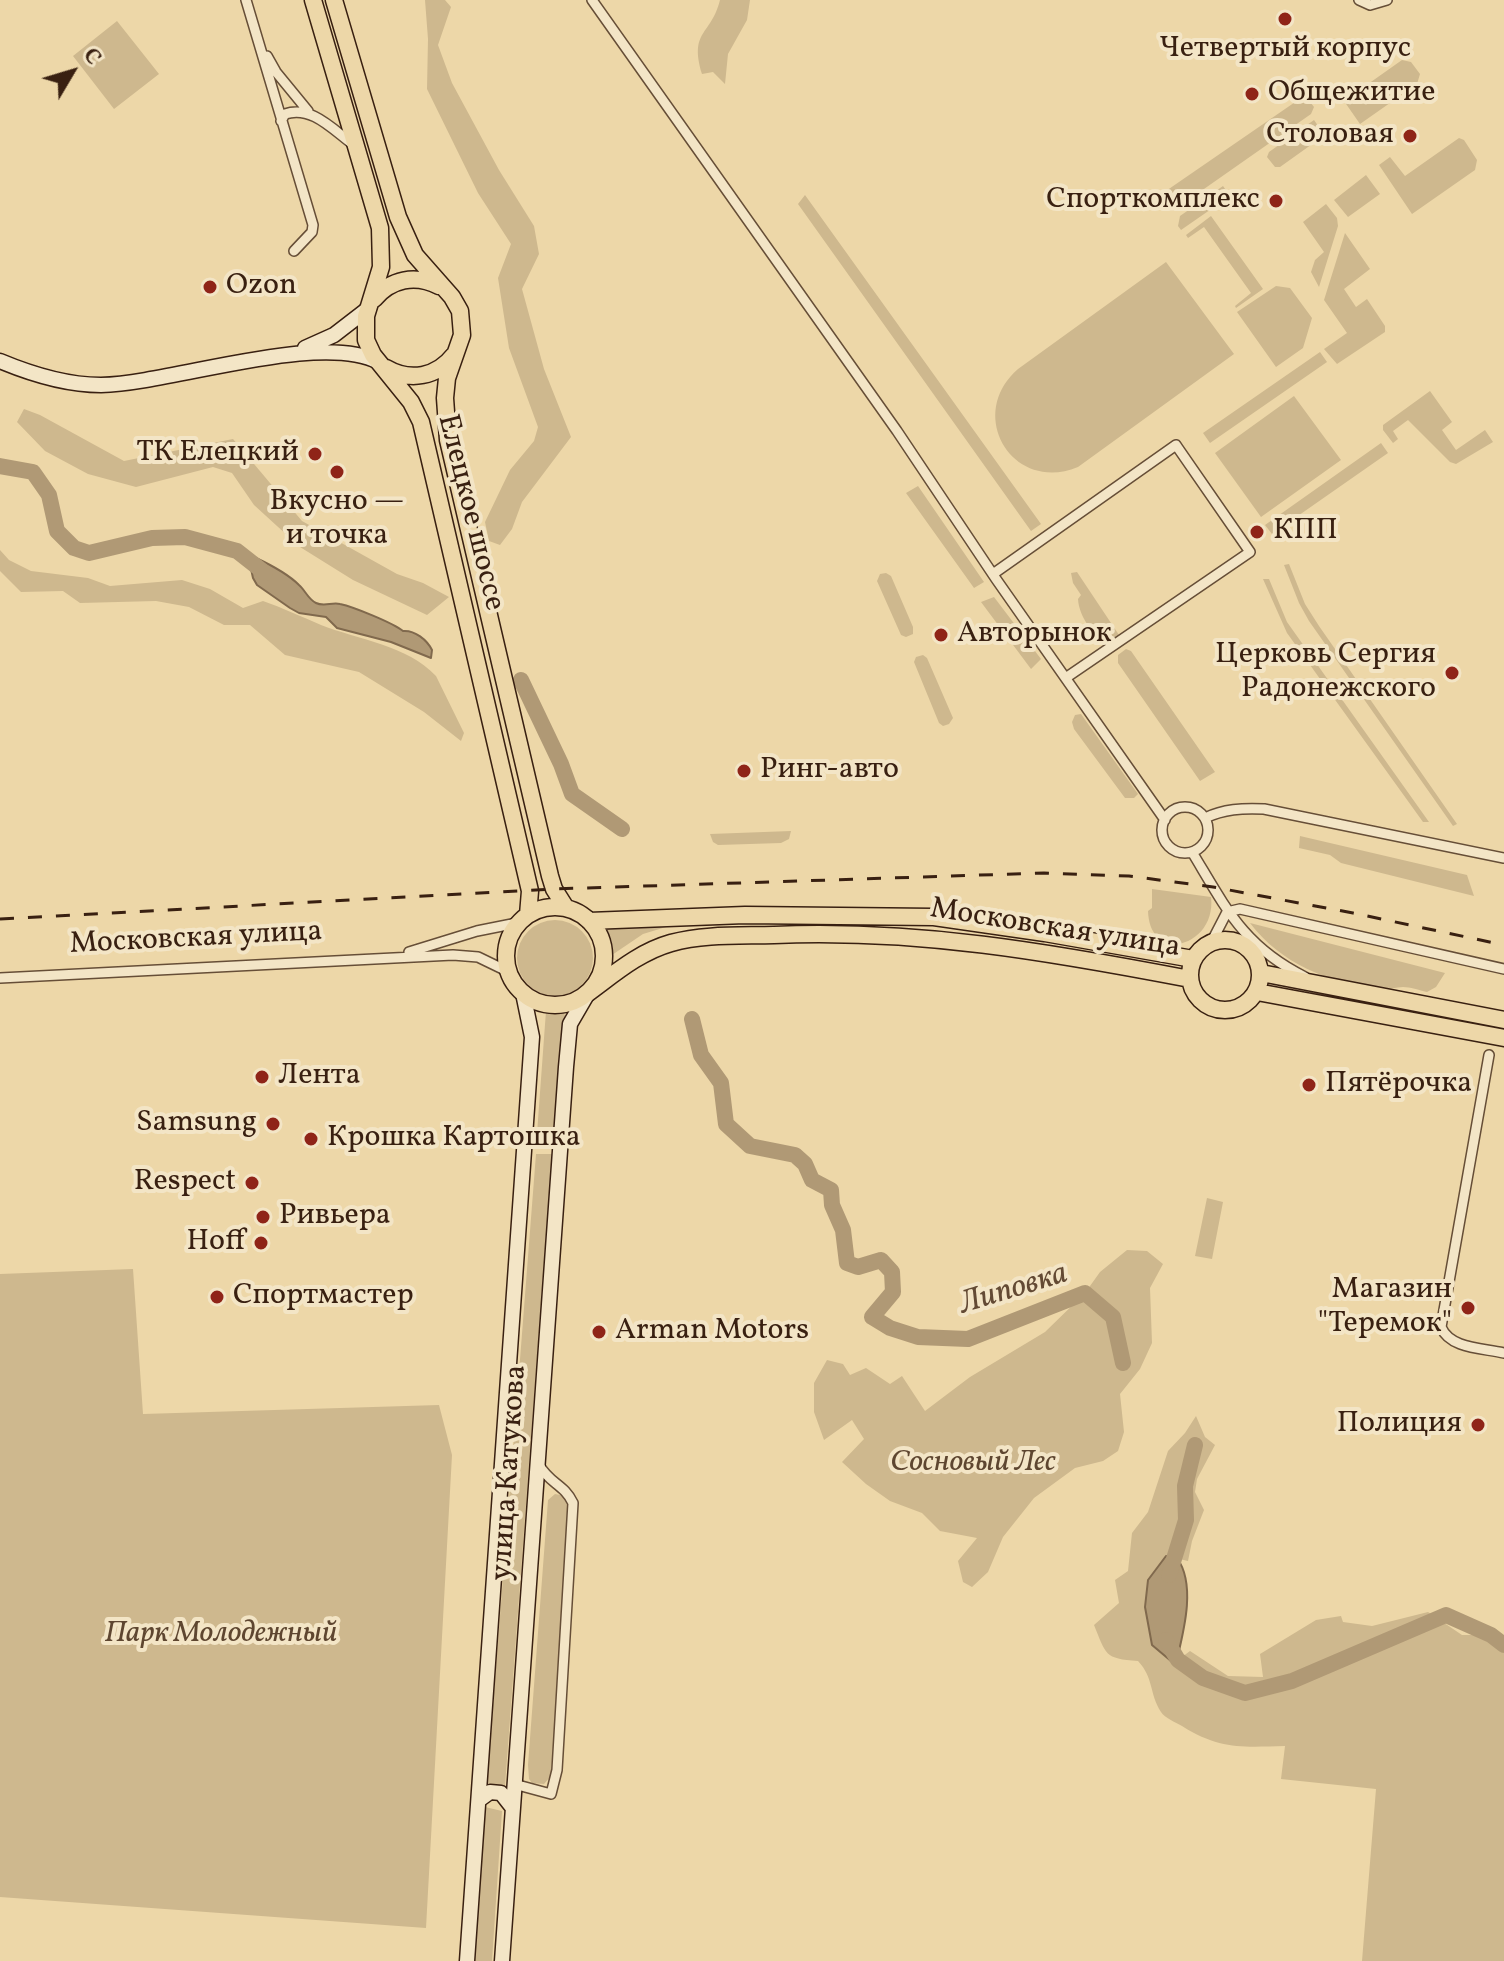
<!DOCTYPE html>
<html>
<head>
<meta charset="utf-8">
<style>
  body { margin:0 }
  #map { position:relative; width:1504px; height:1961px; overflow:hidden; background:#edd7a8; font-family:Vollkorn,serif }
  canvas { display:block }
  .north { position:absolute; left:32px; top:32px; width:80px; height:80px; -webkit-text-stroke:6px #f3e5c6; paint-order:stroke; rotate:52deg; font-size:22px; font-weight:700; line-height:32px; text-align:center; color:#392011 }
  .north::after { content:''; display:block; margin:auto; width:28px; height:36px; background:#392011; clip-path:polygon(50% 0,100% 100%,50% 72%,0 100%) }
</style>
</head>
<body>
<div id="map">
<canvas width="1504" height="1961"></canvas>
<div class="north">С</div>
</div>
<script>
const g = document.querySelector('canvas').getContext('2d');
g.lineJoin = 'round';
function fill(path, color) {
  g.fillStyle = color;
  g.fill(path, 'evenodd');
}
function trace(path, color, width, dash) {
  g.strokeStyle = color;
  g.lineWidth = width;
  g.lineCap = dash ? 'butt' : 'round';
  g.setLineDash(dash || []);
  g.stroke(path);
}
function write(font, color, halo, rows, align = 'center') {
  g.font = font + ' Vollkorn,serif';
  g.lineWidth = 8;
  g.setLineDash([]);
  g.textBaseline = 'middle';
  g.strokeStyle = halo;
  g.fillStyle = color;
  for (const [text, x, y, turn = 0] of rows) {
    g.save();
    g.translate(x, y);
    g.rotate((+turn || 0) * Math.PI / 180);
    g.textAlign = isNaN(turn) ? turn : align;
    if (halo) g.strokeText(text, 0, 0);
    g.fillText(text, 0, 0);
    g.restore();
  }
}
const green = new Path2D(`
  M425 0H445L451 7 438 45 452 83 499 170 534 226 539 254 522 289 544 369 571 437 522 502 512 529 500 545 489 541 485 522 510 470 534 441 538 427 509 348 498 278 511 244 478 193 427 89 428 39Z
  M720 0H750L747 20 728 54 725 84 713 72 702 74C689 30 711 36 720 0Z
  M117 21 159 74 114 109 73 56Z
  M1402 60 1411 62 1420 74 1417 84 1360 124 1344 101Z
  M1301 98H1307L1314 107 1311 114 1174 210 1166 209 1161 202 1163 193Z
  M1314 120 1323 133 1322 137 1280 167H1275L1267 157 1269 152Z
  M1459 138 1464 140 1477 160 1475 170 1412 214 1379 165 1390 157 1405 176Z
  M1366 175 1380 194 1348 217 1334 200Z
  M1223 186 1230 196 1181 230 1178 226 1180 216Z
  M805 195 1041 524 1031 531 798 204Z
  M1326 204 1337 218 1338 226 1319 287 1311 272 1315 260 1324 252 1303 222Z
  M1211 216 1263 289 1236 308 1235 306 1251 293 1204 227 1188 238 1186 235Z
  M1345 233 1370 269 1344 289 1356 307 1367 299 1385 326V332L1337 364 1324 349 1347 333 1324 300Z
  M1166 262 1234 354 1078 467C1013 494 965 415 1018 369Z
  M1276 286 1290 288 1312 318 1303 348 1276 367 1237 312Z
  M1320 352 1327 362 1210 443 1203 433Z
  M1430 391 1452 422 1442 430 1456 450 1485 430 1493 442 1456 464 1450 462 1408 420 1393 431 1398 439 1393 443 1383 430V425Z
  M1294 396 1341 460 1261 517 1215 453Z
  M24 409 40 415 124 461 233 439 302 521 397 574 423 583 449 597 427 615 353 580 300 547 254 505 232 473 213 467 136 487 88 474 45 451 17 422Z
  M1381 443 1388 453 1272 534 1265 525Z
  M918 486 984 582 974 588 906 493Z
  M0 550 9 560 31 571 88 578 110 586 182 580 210 589 243 608 263 601C283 608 302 617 321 625 359 640 407 645 436 676L464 733 461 741 424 712 359 672 285 655 250 625H224L189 607 156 601 80 603 63 591 21 592 0 571Z
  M1289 564 1305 604 1319 626 1457 824 1453 826 1309 621 1299 603 1284 565Z
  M1077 572 1119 635 1106 642C1092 634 1079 616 1078 599L1081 595 1073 583 1071 573Z
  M886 573 891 576 913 627V634L906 637 901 635 877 581 880 574Z
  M1263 579H1269L1287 622 1429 822H1423L1287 633Z
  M994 597 1041 659 1031 669 981 602Z
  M1126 649 1131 651 1215 772 1200 781 1118 663V655Z
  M923 655 927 658 953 718 949 724 943 726 939 723 914 662 916 657Z
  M1081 714 1138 794 1134 798H1125L1074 729 1072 722 1075 715Z
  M791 831 789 839 781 843 718 845 713 842 710 834Z
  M1300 836 1467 875 1474 896 1341 863 1330 855 1299 848Z
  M1152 889 1211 897C1217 946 1150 966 1148 911L1152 908Z
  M517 958a38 38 0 1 1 76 0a38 38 0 1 1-76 0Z
  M679 923 643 934 612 955V941L606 927Z
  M1250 923 1445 973 1436 987 1427 992C1419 990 1410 987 1403 987 1394 987 1387 991 1378 989 1329 983 1280 963 1250 923Z
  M546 1011 564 1013 566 1018 562 1036 553 1148 536 1147Z
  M536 1154H552L505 1786 487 1783Z
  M1207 1198 1223 1202 1212 1259 1195 1256Z
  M1127 1250 1147 1251 1163 1264 1150 1288 1152 1343 1140 1369 1120 1394 1124 1432 1118 1451 1103 1461 1075 1468 1034 1498 1003 1537 988 1572 972 1587 963 1582 958 1561 977 1538 940 1531 922 1513 890 1501 866 1484 842 1462 864 1439 852 1420 824 1440 814 1412V1383L827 1360 843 1364 850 1375 866 1368 890 1384 902 1376 925 1411 970 1377 1045 1332 1085 1293 1100 1272Z
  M133 1269 143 1414 439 1405 452 1455 426 1928 0 1897V1274Z
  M1196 1416 1205 1437 1215 1445 1197 1479 1195 1492 1204 1510 1192 1541 1188 1561 1166 1556 1148 1580 1145 1606 1152 1645 1178 1668V1660L1190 1651 1228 1676 1263 1677 1260 1654 1316 1620 1341 1616 1343 1622 1372 1626 1428 1612 1462 1635H1480L1504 1653V1961H1362L1376 1789 1281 1779 1285 1746C1243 1747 1220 1750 1182 1726 1175 1722 1165 1718 1161 1712 1149 1693 1154 1678 1138 1661 1104 1659 1106 1654 1094 1625L1119 1603 1115 1580 1128 1571 1132 1533 1148 1512 1168 1451 1185 1433Z
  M555 1494 565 1496 570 1505 551 1776 544 1784 532 1783 529 1779 528 1765 548 1500Z
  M485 1807 502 1811 492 1961H474Z`);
const water = new Path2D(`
  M256 558C271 565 287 573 299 585 305 590 308 599 316 603 324 607 332 602 340 604 354 607 393 623 403 631 415 630 427 640 432 650L431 658 391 642 337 628 326 617 299 613 290 608 257 585 253 578 249 560Z
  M1166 1556 1177 1558C1196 1584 1184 1630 1177 1659L1171 1661 1152 1645 1145 1607 1148 1580Z`);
const river = new Path2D(`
  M0 466 33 472 49 495 57 531 74 548 89 553 152 538 185 537 237 551 265 573
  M521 680 561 764 572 794 622 829
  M692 1019 701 1055 721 1083 726 1124 750 1146 795 1155 805 1164 812 1180 831 1190 832 1205 843 1230 847 1263 858 1267 881 1260 892 1272 893 1292 872 1317 890 1328 918 1337 968 1339 1085 1293 1113 1317 1123 1363
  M1169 1575 1186 1520 1185 1486 1195 1445
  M1166 1640 1178 1660 1203 1678 1245 1693 1292 1681 1446 1615 1491 1635 1504 1645`);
const street = new Path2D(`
  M246 0 313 225 312 232 294 251
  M592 0 897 431 996 579 1165 820
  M1359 0 1370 5 1387 0
  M267 56 276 72 308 111
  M281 121 285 114C312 105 333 130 354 145
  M993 574 1176 445 1178 448 1250 552 1067 677
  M1162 830a23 23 0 1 1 46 0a23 23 0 1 1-46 0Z
  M1205 818C1224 809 1242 808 1264 809L1504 858
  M1192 852C1226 908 1243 946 1305 977
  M1227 912 1240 909 1504 969
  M1212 941 1227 912
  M1249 941 1255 956
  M409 952 477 931 517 923
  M0 978 453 955 478 957 509 972
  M1489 1055 1441 1327C1450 1349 1483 1348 1504 1353
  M514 1784 551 1794 557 1770 573 1503C564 1484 550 1484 539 1465`);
const secondary = new Path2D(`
  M305 348 334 335 369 308
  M0 361C31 374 67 385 101 385 174 383 319 331 379 362
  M479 1800 490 1792 501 1793 512 1807
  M467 1961 532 1037 523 993
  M502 1961 566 1067 570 1024 588 993`);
const primary = new Path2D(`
  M313 0 380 228 381 267 366 316V340L373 355 411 402 421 422 530 891 528 915
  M334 0 398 217 415 255 452 297 460 311 462 335 447 378 445 398 448 440 550 876 554 889 566 908
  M374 299C391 279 415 274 439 286
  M386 368C410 382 437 377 454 355
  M506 956a49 49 0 1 1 98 0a49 49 0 1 1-98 0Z
  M589 921 745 915 934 917 1045 933 1193 959
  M1190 975a35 35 0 1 1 70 0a35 35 0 1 1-70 0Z
  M1261 973 1504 1020
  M1257 992 1504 1038
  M588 993C614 974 639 952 671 943 704 934 739 936 774 935 917 929 1049 952 1190 979`);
const rail = new Path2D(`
  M0 919 554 889 1044 873 1129 876 1213 887 1353 913 1504 945`);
const markers = [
  [1285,19,8,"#8f2418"],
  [1252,94,8,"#8f2418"],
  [1410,136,8,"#8f2418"],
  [1276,201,8,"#8f2418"],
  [210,287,8,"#8f2418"],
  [315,454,8,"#8f2418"],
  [337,472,8,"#8f2418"],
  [1257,532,8,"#8f2418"],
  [941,635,8,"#8f2418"],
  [1452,673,8,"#8f2418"],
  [744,771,8,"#8f2418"],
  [262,1077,8,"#8f2418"],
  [1309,1085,8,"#8f2418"],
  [273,1124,8,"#8f2418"],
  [311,1139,8,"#8f2418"],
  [252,1183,8,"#8f2418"],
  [263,1217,8,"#8f2418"],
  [261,1243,8,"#8f2418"],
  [217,1297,8,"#8f2418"],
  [1468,1308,8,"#8f2418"],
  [599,1332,8,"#8f2418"],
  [1478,1425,8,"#8f2418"]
];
const poiNames = [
  ["Четвертый корпус",1285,50,"center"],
  ["Общежитие",1268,94],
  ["Столовая",1394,136,"right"],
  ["Спорткомплекс",1260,201,"right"],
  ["Ozon",226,287],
  ["ТК Елецкий",299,454,"right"],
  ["Вкусно —",337,503,"center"],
  ["и точка",337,537,"center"],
  ["КПП",1273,532],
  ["Авторынок",957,635],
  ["Церковь Сергия",1436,656,"right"],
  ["Радонежского",1436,690,"right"],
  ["Ринг-авто",760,771],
  ["Лента",278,1077],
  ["Пятёрочка",1325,1085],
  ["Samsung",257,1124,"right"],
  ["Крошка Картошка",327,1139],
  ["Respect",236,1183,"right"],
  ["Ривьера",279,1217],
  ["Hoff",245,1243,"right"],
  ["Магазин",1452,1291,"right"],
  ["\"Теремок\"",1452,1325,"right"],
  ["Спортмастер",233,1297],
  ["Arman Motors",615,1332],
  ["Полиция",1462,1425,"right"]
];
const streetNames = [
  ["Елецкое шоссе",469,513,76],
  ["Московская улица",1055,930,9],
  ["Московская улица",196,940,-3],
  ["улица Катукова",511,1473,-86]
];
const parkNames = [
  ["Сосновый Лес",973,1464],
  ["Парк Молодежный",221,1635]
];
const waterNames = [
  ["Липовка",1014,1291,-17]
];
fill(green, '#ceb88e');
fill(water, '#b09975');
trace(water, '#80694d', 2);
trace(river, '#b09975', 16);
trace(street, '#664e37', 12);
trace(secondary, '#392011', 17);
trace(primary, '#392011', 19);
trace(street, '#f3e5c6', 9);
trace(secondary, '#f3e5c6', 14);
trace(primary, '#edd7a8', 16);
trace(rail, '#392011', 3, [14, 14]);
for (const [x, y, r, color] of markers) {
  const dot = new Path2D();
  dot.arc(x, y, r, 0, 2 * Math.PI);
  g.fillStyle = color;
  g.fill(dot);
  trace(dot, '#f3e5c6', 3);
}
write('30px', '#392011', '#f3e5c6', poiNames, 'left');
write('30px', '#392011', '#f3e5c6', streetNames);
write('italic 30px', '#5e4630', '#f3e5c6', parkNames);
write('italic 32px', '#634a34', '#f3e5c6', waterNames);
</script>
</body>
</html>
